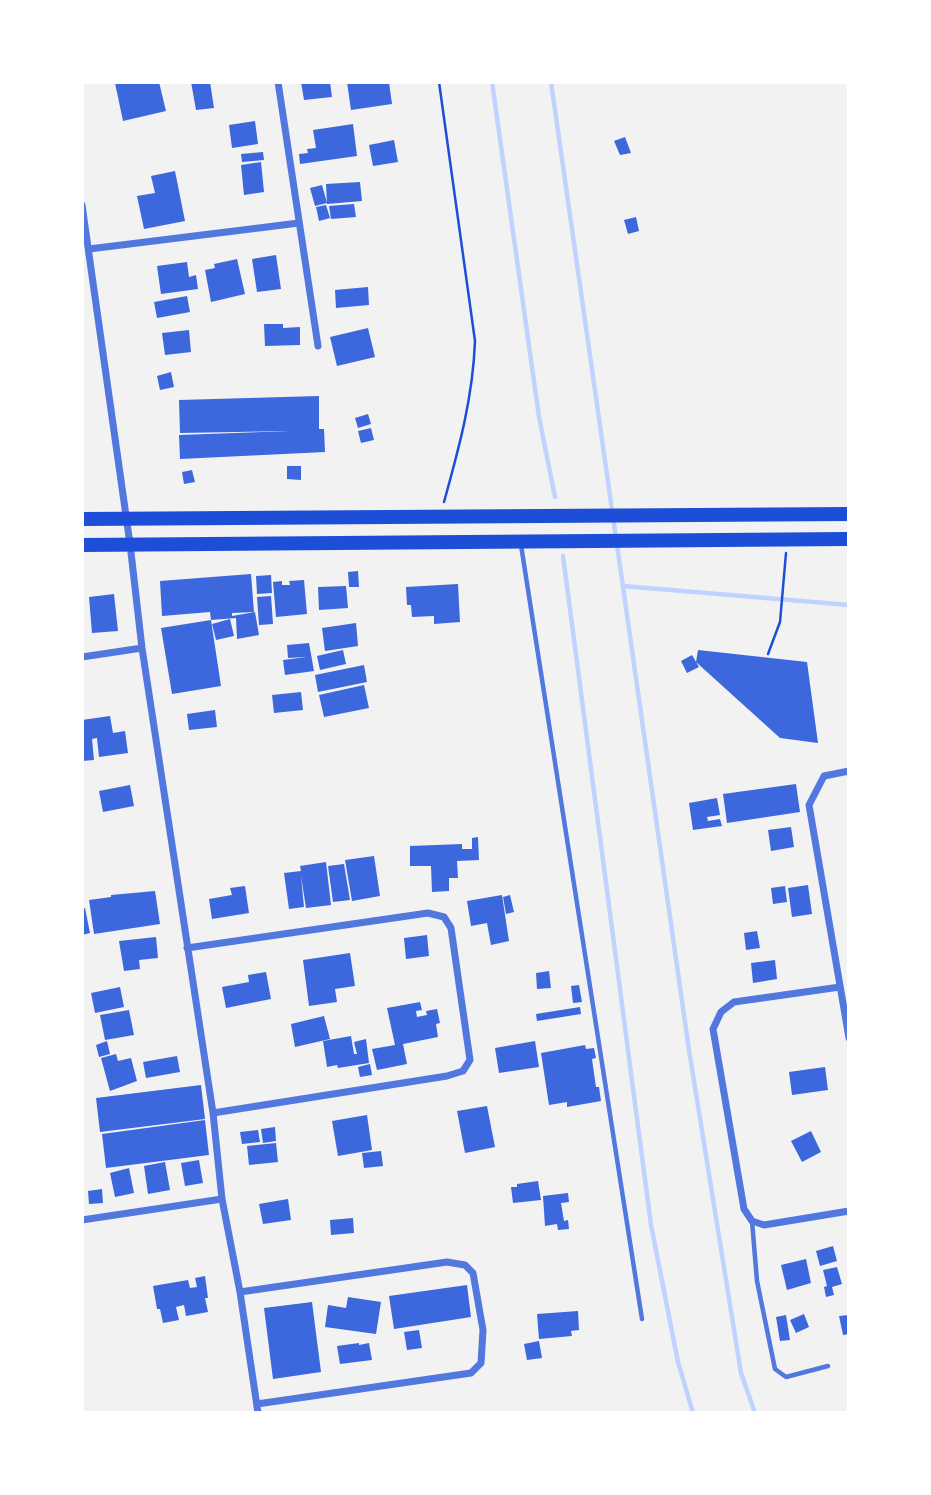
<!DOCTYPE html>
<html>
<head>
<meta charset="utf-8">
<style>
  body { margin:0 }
  #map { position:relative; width:931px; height:1495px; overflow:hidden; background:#f2f2f2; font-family:Karla,sans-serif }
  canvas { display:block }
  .frame { position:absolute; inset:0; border:84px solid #fff; pointer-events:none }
</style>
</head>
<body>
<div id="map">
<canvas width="931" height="1495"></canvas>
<div class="frame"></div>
</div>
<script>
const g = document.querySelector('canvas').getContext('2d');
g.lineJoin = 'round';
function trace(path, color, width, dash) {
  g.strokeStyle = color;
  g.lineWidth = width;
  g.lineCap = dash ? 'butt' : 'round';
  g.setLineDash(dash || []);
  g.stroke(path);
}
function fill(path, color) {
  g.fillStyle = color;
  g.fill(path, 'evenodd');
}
const stream = new Path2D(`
  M492 82 539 417 555 497
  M551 82 689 1050 741 1373 755 1413
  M563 556 651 1225 678 1362 693 1413
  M623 586 849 605`);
const building = new Path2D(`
  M120 82H159L166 111 123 121 115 83Z
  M191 82H210L214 108 196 110Z
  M301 82H330L332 97 304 100Z
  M347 82H389L392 104 351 110Z
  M255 121 258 144 232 148 229 125Z
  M353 124 357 156 300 164 299 154 308 153 307 149 316 148 313 130Z
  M625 137 631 153 620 155 614 141Z
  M394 140 398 162 373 166 369 145Z
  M263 152 264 160 242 162 241 154Z
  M261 162 264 192 244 195 241 165Z
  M175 171 185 221 144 229 137 196 155 193 151 176Z
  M360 182 362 201 327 204 326 184Z
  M322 185 327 203 315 206 310 188Z
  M354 204 356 217 331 219 329 206Z
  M326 205 330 218 319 221 316 207Z
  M636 217 639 231 628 234 624 220Z
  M276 255 281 289 257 292 252 259Z
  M237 259 245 294 211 302 205 270 215 268 214 264Z
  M187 262 189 277 196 275 198 289 161 294 157 266Z
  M368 287 369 305 336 308 335 290Z
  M187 296 190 312 157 318 154 302Z
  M264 324H283V328L300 327V345L265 346Z
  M368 328 375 357 337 366 330 337Z
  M189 330 191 352 165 355 162 333Z
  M171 372 174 387 160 390 157 376Z
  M319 396V429H324L325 452 180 459 179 435 290 431 180 433 179 400Z
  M368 414 371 424 358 428 355 418Z
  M371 428 374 440 361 443 358 431Z
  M287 466H301V480L287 479Z
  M192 470 195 482 184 484 182 472Z
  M358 571 359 587H349L348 572Z
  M251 574 254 612 232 613V616L255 612 259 635 237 639 236 618 211 620 210 612 162 616 160 581Z
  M271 575 272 593 257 594 256 576Z
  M304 580 307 614 276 617 273 582 282 581V585H290L289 581Z
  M458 584 460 622 434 624V616L412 617 411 605H407L406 587Z
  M346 586 348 608 319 610 318 587Z
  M114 594 118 631 92 633 89 597Z
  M271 596 273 624 259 625 257 597Z
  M230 619 234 636 216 640 212 624Z
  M211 620 221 686 172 694 161 628Z
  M356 623 358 646 325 651 322 628Z
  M309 643 314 671 285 675 283 660 306 657 288 658 287 645Z
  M343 650 346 664 320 670 317 656Z
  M698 650 807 662 818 743 780 738 696 662Z
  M692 655 699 667 687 673 681 661Z
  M364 665 367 682 318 692 315 675Z
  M364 685 369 708 324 717 319 695Z
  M301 692 303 710 274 713 272 695Z
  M215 710 217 727 189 730 187 714Z
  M110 716 113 733 125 731 128 753 99 757 97 738 92 739 94 760 82 761V720Z
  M796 784 800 812 727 823 723 794Z
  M130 785 134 806 103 812 99 791Z
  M717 798 720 815 707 817 708 821 720 819 722 826 693 830 689 803Z
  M791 827 794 847 771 851 768 830Z
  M478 837 479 860 457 861 458 878H449V891L432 892 431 866H410V846L462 844V849H472V838Z
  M374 856 380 896 352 901 345 860Z
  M326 862 331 905 306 908 301 876 304 907 289 909 284 873 301 871 300 866Z
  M344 864 350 900 333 902 328 866Z
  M808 885 812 914 792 917 788 888Z
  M245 886 249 913 212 919 209 899 232 895 230 888Z
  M785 886 787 902 773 904 771 888Z
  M155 891 160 924 94 934 89 900 111 897V895Z
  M502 895 509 941 491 945 487 923 471 926 467 901Z
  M510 895 514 912 506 914 503 897Z
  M85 908 90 933 82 935V909Z
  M757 931 760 948 746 950 744 933Z
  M427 935 429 956 406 959 404 938Z
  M156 937 158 958 139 960 140 969 124 971 119 941Z
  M350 953 355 986 335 989 337 1002 309 1006 303 960Z
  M775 960 777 979 753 983 751 963Z
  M549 971 551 988 537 989 536 973Z
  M266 972 271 999 226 1008 222 987 249 982 248 975Z
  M579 985 582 1002 573 1003 571 986Z
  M120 987 124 1007 95 1013 91 993Z
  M420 1002 422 1010 416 1011 417 1017 427 1015 426 1011 437 1009 440 1023 436 1024 438 1037 403 1044 407 1064 377 1070 372 1049 395 1045 387 1008Z
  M580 1007 581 1014 537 1021 536 1014Z
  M129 1010 134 1035 105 1040 100 1015Z
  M324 1016 330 1039 295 1047 291 1024Z
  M351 1036 354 1054H357L354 1042 366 1039 369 1063 338 1068 337 1065 327 1067 323 1041Z
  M107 1041 110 1054 99 1057 96 1045Z
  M535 1041 539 1067 499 1073 495 1048Z
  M585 1045 586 1049 594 1048 596 1058 592 1059 596 1087H599L601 1101 567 1107V1102L549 1105 541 1053Z
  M116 1054 118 1061 131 1058 137 1081 110 1091 101 1058Z
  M177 1056 180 1072 146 1078 143 1062Z
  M370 1064 372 1075 360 1077 358 1067Z
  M825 1067 828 1090 792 1095 789 1072Z
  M201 1085 205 1119 100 1132 96 1098Z
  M487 1106 495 1147 465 1153 457 1111Z
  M367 1115 372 1150 338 1156 332 1121Z
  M205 1120 209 1155 106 1168 102 1134Z
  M275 1127 276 1141 263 1143 261 1129Z
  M258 1130 260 1142 242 1144 240 1132Z
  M811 1131 821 1152 802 1162 791 1141Z
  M276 1143 278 1162 249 1165 247 1146Z
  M381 1151 383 1166 364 1168 362 1153Z
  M199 1160 203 1183 185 1186 181 1163Z
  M165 1162 170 1190 148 1194 144 1166Z
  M129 1168 134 1193 115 1197 110 1173Z
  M538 1181 541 1200 513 1203 511 1187H517V1184Z
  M102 1189 103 1203 89 1204 88 1191Z
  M568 1193 569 1202 561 1203 564 1221 568 1220 569 1229 558 1230 557 1224 545 1226 543 1196Z
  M288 1199 291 1220 263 1224 259 1204Z
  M353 1218 354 1233 331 1235 330 1220Z
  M833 1246 837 1261 820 1266 816 1251Z
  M806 1259 811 1283 787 1290 781 1265Z
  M837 1267 842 1284 832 1287 834 1295 826 1297 824 1287 827 1286 823 1270Z
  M205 1276 208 1298H205L208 1312 186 1316 184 1305 176 1307 179 1320 163 1323 160 1309H157L153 1286 188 1280 190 1288 197 1287 195 1278Z
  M467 1285 471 1317 394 1329 389 1296Z
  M348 1297 381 1302 376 1334 325 1327 328 1305 346 1308Z
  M312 1302 321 1372 273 1379 264 1308Z
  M578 1311 579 1330 571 1331 572 1336 539 1339 537 1314Z
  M804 1314 809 1327 796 1333 790 1320Z
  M786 1315 790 1340 780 1341 776 1317Z
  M849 1315V1334L843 1335 839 1316Z
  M419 1330 422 1348 407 1350 404 1332Z
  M539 1341 542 1358 527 1360 524 1344Z
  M359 1343V1345L369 1343 372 1360 340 1364 337 1346Z`);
const path = new Path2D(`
  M439 82 475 341C473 397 459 448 444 502
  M768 654 780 622 786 553`);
const service = new Path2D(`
  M521 545 642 1319
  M752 1221 757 1281 775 1369 786 1377 828 1366`);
const minor = new Path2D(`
  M278 82 318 346
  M82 205 130 544 142 648 213 1113 222 1199 240 1292 258 1413
  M89 249 299 223
  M82 657 142 648
  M849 771 824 776 809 805 849 1038
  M187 948 428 913 444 917 451 928 470 1060 463 1071 447 1076 213 1113
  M840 987 734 1002 721 1012 713 1029 744 1209 752 1221 764 1225 849 1211
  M82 1220 222 1199
  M240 1292 447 1262 465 1265 473 1273 483 1330 481 1363 471 1373 257 1404`);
const primary = new Path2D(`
  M82 519 849 514
  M82 545 849 539`);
trace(stream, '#bfd3fe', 4.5);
fill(building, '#3d67dc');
trace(path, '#1d4ed8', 2.5);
trace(service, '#5277de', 4.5);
trace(minor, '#5277de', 7);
trace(primary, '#1d4ed8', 14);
</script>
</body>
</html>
